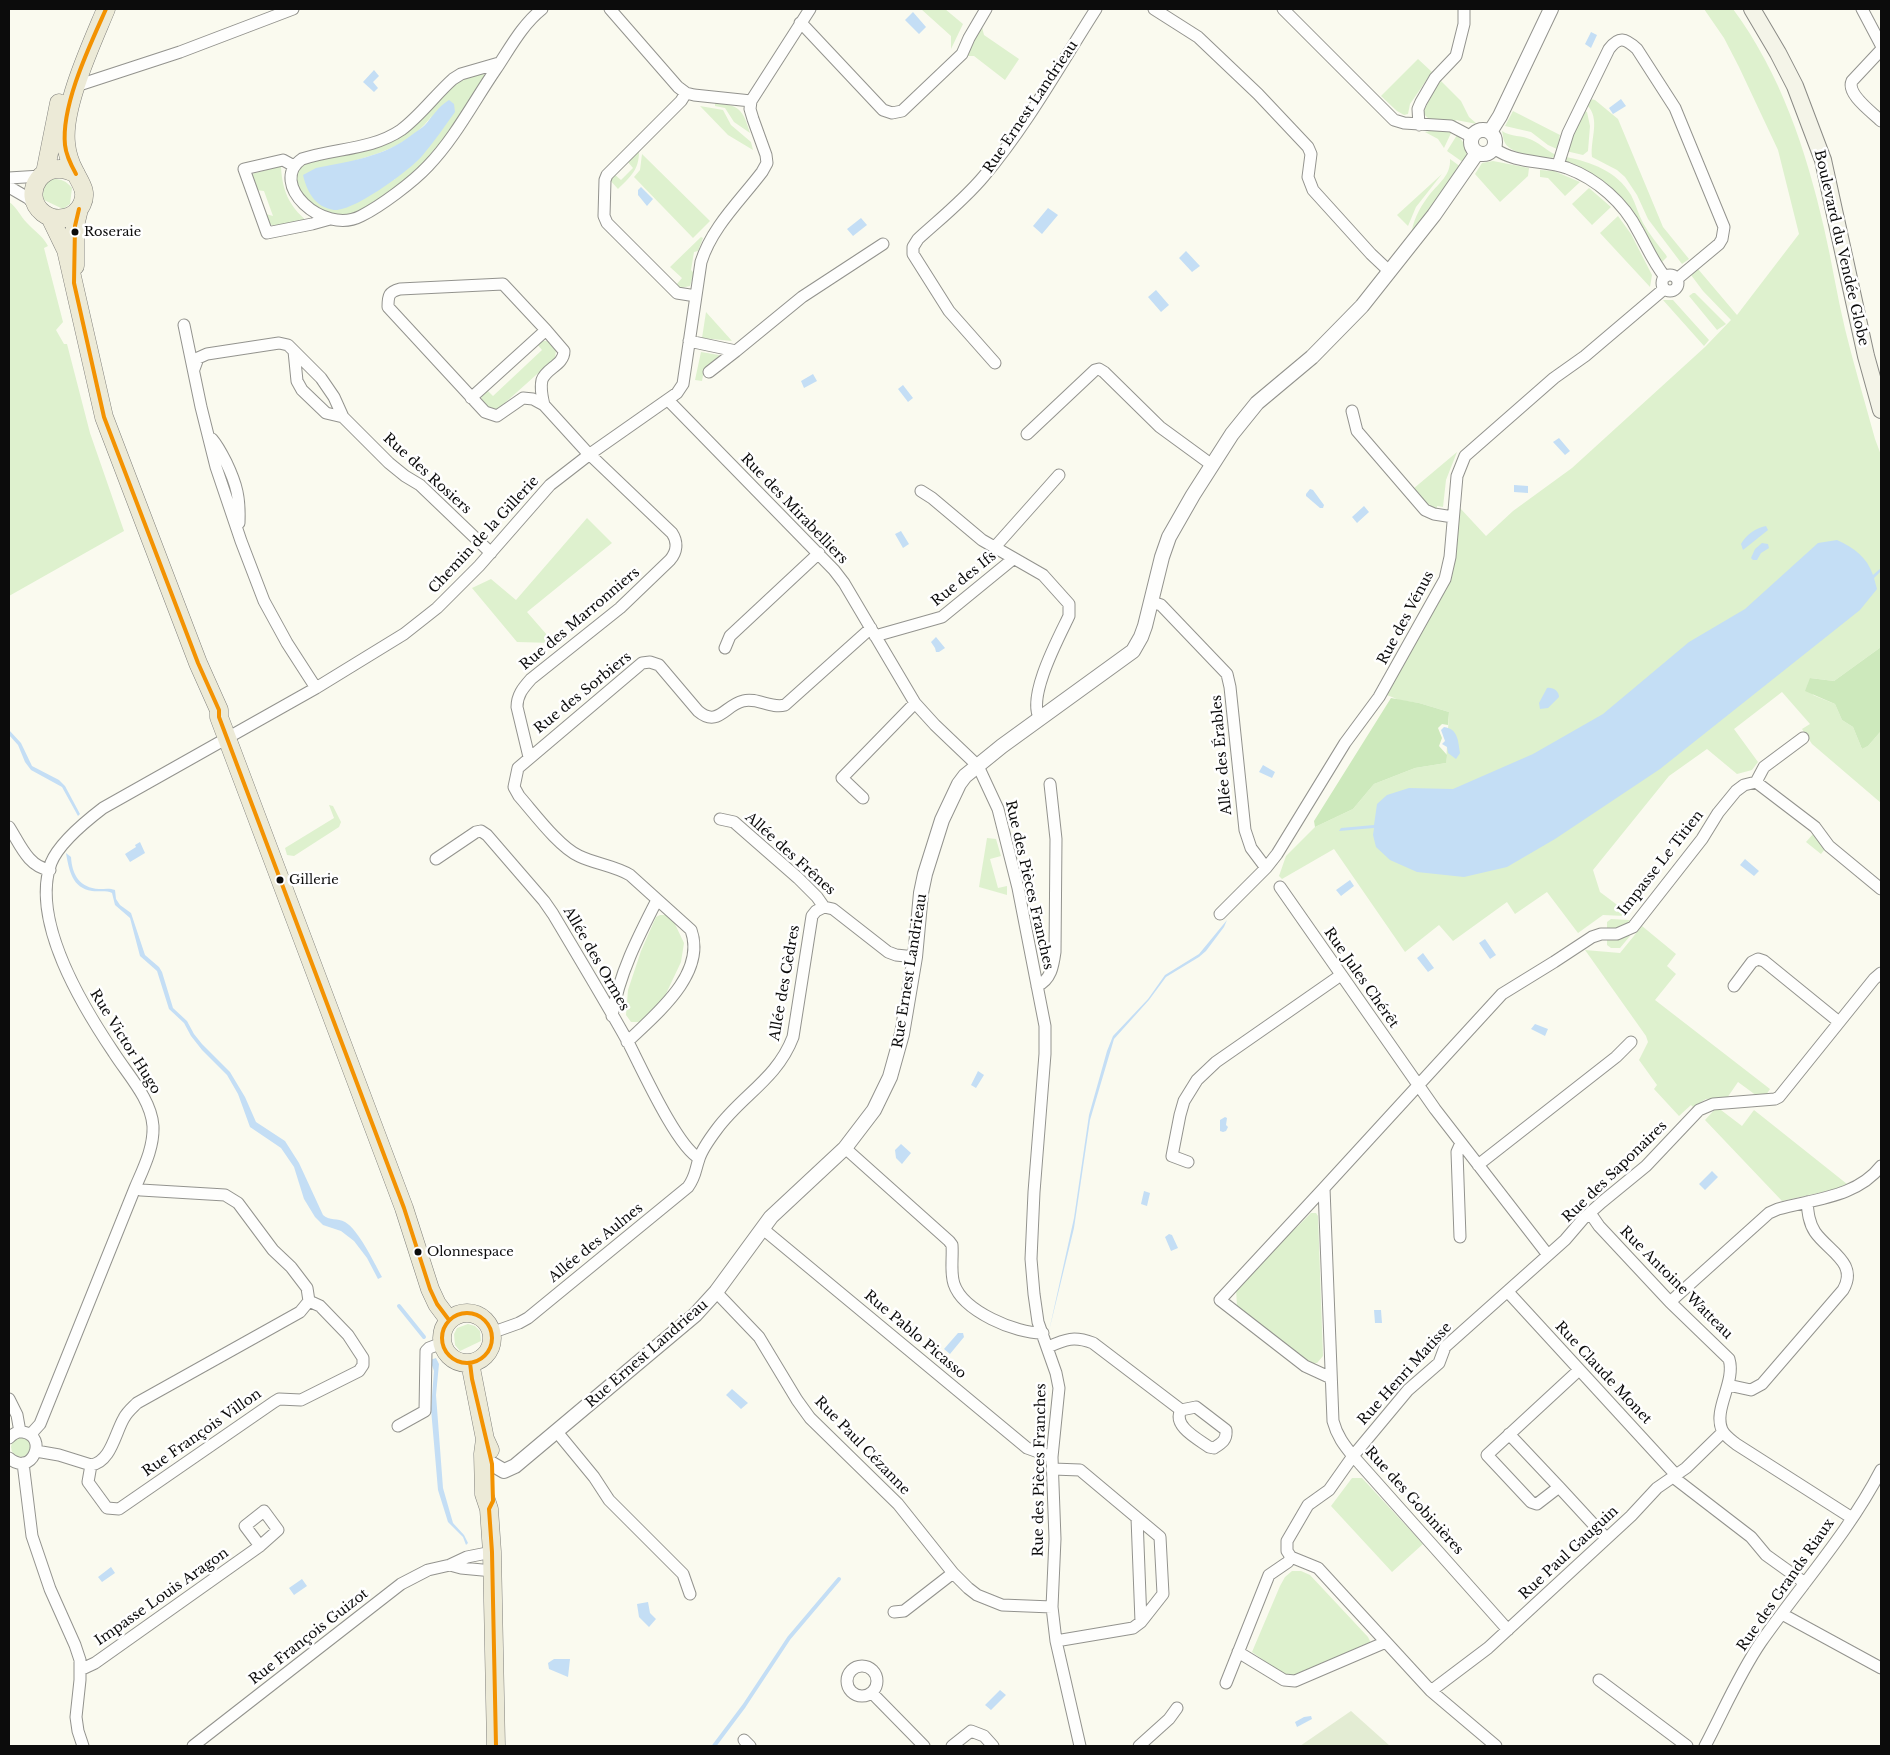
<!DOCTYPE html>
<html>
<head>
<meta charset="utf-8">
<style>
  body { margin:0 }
  #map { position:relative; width:1890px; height:1755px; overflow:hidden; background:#fafaef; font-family:"Libre Baskerville",serif }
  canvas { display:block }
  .frame { position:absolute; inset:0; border:10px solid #0c0c0c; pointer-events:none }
</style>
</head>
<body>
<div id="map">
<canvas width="1890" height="1755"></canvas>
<div class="frame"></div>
</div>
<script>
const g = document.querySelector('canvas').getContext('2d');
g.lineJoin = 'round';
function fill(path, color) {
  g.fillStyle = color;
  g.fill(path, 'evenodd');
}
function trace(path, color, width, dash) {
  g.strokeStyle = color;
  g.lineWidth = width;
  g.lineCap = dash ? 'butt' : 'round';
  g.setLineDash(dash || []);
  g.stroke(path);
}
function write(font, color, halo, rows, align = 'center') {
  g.font = font + ' "Libre Baskerville",serif';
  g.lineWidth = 5;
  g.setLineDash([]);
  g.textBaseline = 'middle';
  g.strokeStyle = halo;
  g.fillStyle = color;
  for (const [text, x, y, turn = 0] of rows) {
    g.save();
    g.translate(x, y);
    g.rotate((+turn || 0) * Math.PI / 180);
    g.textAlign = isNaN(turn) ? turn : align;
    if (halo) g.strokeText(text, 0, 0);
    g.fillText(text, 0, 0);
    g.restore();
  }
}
const green = new Path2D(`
  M921 9H945L963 24 951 49V36Z
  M1704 9H1733C1781 74 1806 150 1824 228 1832 262 1837 296 1845 329 1854 366 1865 402 1875 439L1881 455V647L1834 681 1810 678 1813 695 1835 704 1842 720 1853 727 1862 749 1868 746 1881 731V803L1812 744 1802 729 1810 724 1782 692 1734 729 1758 762 1752 770 1737 774 1707 749 1669 776 1593 870 1600 892 1628 913 1625 916 1603 915 1578 933 1547 892 1515 914 1507 902 1453 941 1439 925 1405 952 1334 849 1282 879 1279 876 1286 856 1315 827 1353 809 1374 784 1415 768 1446 763 1449 712 1419 703 1399 700 1387 695 1452 575 1460 508 1486 536 1513 511 1572 468 1705 347 1731 320 1703 291 1691 275 1698 269 1737 315 1799 234 1778 150 1739 67 1724 38Z
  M981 23 984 35 1019 59 1005 80 974 56H966Z
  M1418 59 1432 72 1410 104 1408 114 1404 115 1397 111 1381 96Z
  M483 72 486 78 429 159 399 186 353 215 322 213 299 192 294 176 308 160 382 145 450 86 461 80ZM432 115 394 180 353 161C383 153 414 142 432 115Z
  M1440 80 1461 101 1469 117 1477 124 1456 120 1454 123C1443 122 1428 123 1423 112Z
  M1590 99 1595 100 1618 119 1663 227 1689 259 1682 264 1648 219 1637 195 1625 177 1617 170 1592 157C1590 139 1601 119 1587 105Z
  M715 103C739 105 743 109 750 133L734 122 725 108 715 106Z
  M700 106 723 110 731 125 751 142 753 150 728 135Z
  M1583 110 1587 112 1590 126 1588 151 1583 155 1566 151Z
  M1513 111 1560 135 1557 149 1548 145 1531 132 1505 126Z
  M1434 130 1452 131 1444 148 1438 139 1425 132Z
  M1502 131C1511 137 1522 135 1532 140 1541 144 1547 151 1556 155L1552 158C1539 157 1512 155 1505 143 1503 140 1503 135 1502 131Z
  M1457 135C1466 144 1470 152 1464 163L1447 151Z
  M638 151 639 152C639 170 630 177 618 189L609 179 614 174 621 180 633 168 627 161Z
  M642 154 710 221 693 238 634 177 640 170Z
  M1566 157C1591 162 1617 171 1631 195 1636 204 1638 214 1643 223 1650 235 1658 245 1666 255L1667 257 1661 263 1639 225 1564 160Z
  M1450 159 1461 167 1414 234 1412 230C1414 218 1422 204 1430 194 1439 183 1451 175 1450 159Z
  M1493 161 1529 168 1528 176 1500 202 1475 174 1482 163Z
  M281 166C282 190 289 206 307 221L273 226 269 223 266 214 273 216 264 191 256 190 252 174Z
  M1540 170 1554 171 1580 182 1565 196 1548 178 1540 177Z
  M1442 174 1416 207 1408 226 1397 215Z
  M53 179C62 179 66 181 72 188L70 204 63 209 42 199 45 184Z
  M1589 188 1611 207 1592 225 1572 204Z
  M9 202C17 207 20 216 27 223 35 232 42 235 48 246L44 248 63 322 56 330 64 344H67L90 433 124 531 9 596Z
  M1618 216 1631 234 1652 275 1650 287 1600 233Z
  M701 237 703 238 698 251 694 252 691 270 694 273 690 286 681 288 676 285 682 278 670 267Z
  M1693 293H1695L1726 324 1717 330 1689 296Z
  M1663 300H1673L1709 340 1704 346Z
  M706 312 732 341 702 338Z
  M540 341H549L556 350 555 358 497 410 489 409 481 401 482 395 487 390 493 396 542 350 537 344Z
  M701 352 719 355 718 360 704 370 702 381 695 380Z
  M1457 452 1446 480 1443 507 1437 506V509L1430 508 1413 489Z
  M587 518 612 543 527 612 554 643 517 642 472 588 491 579 516 600Z
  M329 805 333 806 341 822 339 827 294 856 287 855 285 848 334 818Z
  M1813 834 1825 849 1821 854 1806 842Z
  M987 838 996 839 1001 856 990 859 998 888 1007 886V895L979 887Z
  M660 915H667L674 922 684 943 681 962 664 998 640 1022H631L626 1015 628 990 641 951 656 917Z
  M1611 919 1629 920 1630 921 1618 929H1607V922Z
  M1642 926 1676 954 1667 966 1676 974 1655 1000 1770 1089 1766 1095 1757 1096 1738 1082 1727 1098 1706 1099 1693 1107 1691 1105 1679 1116 1654 1089 1657 1085 1639 1060 1648 1042 1646 1036 1585 950 1620 953Z
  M1628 935 1630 936 1620 948H1611L1607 945V939Z
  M1717 1107 1742 1126 1754 1110 1847 1184 1836 1189 1782 1201 1705 1120Z
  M1311 1213H1316L1318 1216 1323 1356 1317 1363 1308 1364 1237 1307 1236 1288 1288 1232 1297 1227Z
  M468 1324 475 1326 480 1331 481 1341 460 1351 455 1345 454 1334 457 1328Z
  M11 1447a10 10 0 1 1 20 0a10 10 0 1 1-20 0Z
  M1352 1478H1362L1423 1544 1392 1572 1331 1506Z
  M1292 1571H1301L1310 1575 1368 1637 1371 1643 1297 1678 1286 1676 1252 1652 1280 1586 1285 1577Z`);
const forest = new Path2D(`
  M1881 647V731L1868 746 1862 749 1853 727 1842 720 1835 704 1805 691 1810 678 1834 681Z
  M1391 698 1419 703 1449 712 1448 725 1442 724 1438 728 1442 738 1439 746 1447 755 1446 763 1415 768 1374 784 1353 809 1315 827 1314 821Z`);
const cemetery = new Path2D(`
  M1351 1711 1390 1746H1300Z`);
const water = new Path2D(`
  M913 12 926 27 919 34 905 20Z
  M1591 32 1597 35 1591 48 1585 44Z
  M374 70 379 76 373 82 378 88 374 92 363 82Z
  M1621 99 1626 106 1613 114 1609 108Z
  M449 100 454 104 455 112C444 127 434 142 422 156 409 171 353 212 334 210 315 207 307 192 303 175L316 168C350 161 385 157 413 134 417 131 422 128 425 125 433 116 438 107 449 100Z
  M641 187 653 199 647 206 638 195V190Z
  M1048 208 1058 215 1042 234 1033 226Z
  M861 218 867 225 853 236 847 229Z
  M1186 251 1200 266 1192 272 1179 258Z
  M1156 290 1169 305 1161 312 1148 297Z
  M813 374 817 381 804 388 801 381Z
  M903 385 913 398 908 402 898 389Z
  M1559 438 1570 451 1565 455 1553 442Z
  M1514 485 1528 486V493L1514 492Z
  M1310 489 1313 490 1324 505 1323 508H1320L1306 496V494Z
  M1364 506 1369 512 1357 523 1352 517Z
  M1766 526 1768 530 1743 550 1741 544C1746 535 1755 528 1766 526Z
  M901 531 909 544 903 548 895 534Z
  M1837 540C1854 548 1867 557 1873 575L1881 568V571L1874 578 1877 589 1860 610 1660 769 1555 839 1507 867 1464 877 1417 872 1390 860 1376 847 1373 835 1374 828 1339 831 1341 828 1374 825 1377 804 1387 795 1409 788 1453 789 1533 754 1603 714 1689 642 1745 609 1818 543Z
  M1762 543 1768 544 1769 548 1761 553 1757 560H1753L1751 558 1755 549Z
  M936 637 945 648 939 652H936L935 648 931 642Z
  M1547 688C1553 687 1559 691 1559 697L1548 708 1540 709 1539 703Z
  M1444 727C1458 729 1458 740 1460 753L1456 759 1448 753 1447 747 1442 744 1445 741 1441 730Z
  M9 730 21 743 32 766 59 780 65 786 80 814 78 816 62 787 31 770 25 762 18 745 9 735Z
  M1263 765 1275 772 1272 778 1259 772Z
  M140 842 145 853 130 862 125 854 136 847 135 845Z
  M66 853 71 857C72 875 80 888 99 889 105 889 110 888 115 890L116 899 120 905 131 913 145 955 159 967 162 972 173 1008 187 1021 194 1034 202 1044 230 1072 245 1097 256 1122 285 1141 299 1163 323 1215C329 1221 338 1218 345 1222 358 1229 375 1264 382 1277L378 1279 367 1258 354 1241 341 1231 323 1225 315 1217 304 1199 294 1167 281 1148 250 1127 238 1094 227 1075 202 1050 191 1036 184 1023 169 1009 157 971 140 956 130 918 115 905 112 893C106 890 99 892 92 891 72 888 69 870 66 853Z
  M1745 859 1759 871 1754 876 1740 865Z
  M1350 880 1354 886 1341 896 1336 890Z
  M1227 920 1224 927 1206 951 1199 957 1166 977 1149 1000 1114 1039 1090 1120 1074 1228 1049 1331 1074 1218 1089 1115 1107 1051 1113 1036 1148 999 1165 975 1199 954Z
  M1485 939 1496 955 1490 959 1479 943Z
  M1423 953 1434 968 1428 972 1417 958Z
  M1535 1024 1548 1029 1545 1036 1531 1029Z
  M978 1071 984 1075 976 1088 971 1085Z
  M1225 1117 1227 1118 1226 1125 1228 1127 1226 1131 1223 1132 1220 1131V1120Z
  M901 1144 911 1153 902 1164 896 1158 895 1150Z
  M1712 1171 1718 1177 1705 1190 1699 1184Z
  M1144 1191 1150 1193 1147 1206 1141 1204Z
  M1169 1234 1172 1235 1178 1248 1171 1251 1165 1237Z
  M1374 1310H1381L1382 1323H1375Z
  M958 1333H963L964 1337 950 1354 944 1349Z
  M436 1358 439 1364 436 1395 443 1488 453 1523 464 1535 468 1543 466 1545 463 1537 448 1522 438 1490 431 1409 434 1371 430 1360Z
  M732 1389 748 1403 741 1409 726 1395Z
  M111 1567 115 1573 102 1582 98 1577Z
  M302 1579 307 1586 294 1595 289 1588Z
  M648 1602 650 1613 656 1619 649 1627 639 1617 637 1604Z
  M554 1659H570L568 1677 549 1669 548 1663Z
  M1000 1690 1006 1695 991 1710 985 1705Z
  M1311 1716 1312 1719 1297 1727 1295 1722 1304 1717Z`);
const stream = new Path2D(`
  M399 1306 424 1337
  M714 1746 744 1706 789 1638 839 1579`);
const minor = new Path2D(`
  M610 9 678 87 686 93 694 95 751 101
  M1154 9 1198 37 1258 94 1308 147 1311 154 1308 177 1313 190 1371 254 1389 271
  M1283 9 1394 120 1404 123 1451 126 1472 137
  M1862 9 1881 45
  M800 23 804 26 883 110 892 113 902 111 962 54 969 38 986 9
  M1881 50 1852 81C1846 94 1872 112 1881 121
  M499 63 461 74 453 79C435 95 420 116 401 130 372 150 334 148 302 159 267 183 323 236 361 216 381 206 413 182 428 166 455 138 474 101 496 69 510 48 522 25 542 9
  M76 86 180 52 293 9
  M686 93 681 101 607 175 605 180 604 216 607 223 677 293 696 296
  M1419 125 1418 109 1421 102 1435 78 1456 56 1464 24V9
  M1494 148C1515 164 1543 160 1567 168 1597 179 1624 203 1638 231 1647 247 1653 262 1665 277
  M1558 165 1568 133 1609 49C1619 36 1625 38 1637 49L1675 108 1724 227 1722 239 1719 244 1677 279
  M294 166 283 160 244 169 267 233 312 224 330 219
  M9 178 41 176
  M9 187 28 198 36 206
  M1662 283a8 8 0 1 1 16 0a8 8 0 1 1-16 0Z
  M184 325 201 407 216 467 241 541 264 601 287 643 316 688
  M689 341 736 351 802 297 883 244
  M294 351 297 381 302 390 326 413 343 417
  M995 363 949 311 913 254V247L918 239C940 219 965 199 984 176 1027 125 1060 65 1096 9
  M194 369 198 358 207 354 279 343 288 345 321 378 334 397 343 417 389 463 405 476 420 485 491 553
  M709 372 736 351
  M471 398 546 330
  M668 400 834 570 844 583 915 703 935 725 978 766 998 809 1018 888 1045 1026V1054L1034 1192 1031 1259 1034 1294 1038 1322 1056 1373 1059 1388 1052 1457 1055 1539 1052 1607 1056 1641 1080 1746
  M1352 411 1357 431 1425 510 1434 514 1453 517
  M1027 434 1095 370 1099 369 1104 372 1160 427 1212 465
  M212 439C218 446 222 454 226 462 237 485 240 498 239 523
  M921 491 932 498 982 540 1043 575 1069 604V616C1059 637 1026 698 1040 719
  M994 548 1059 475
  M1152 602 1161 605 1227 674 1230 687 1245 830 1251 848 1266 868
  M875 636 942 617 1013 559
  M725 648 730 636 819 553
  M529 757 517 707C517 695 523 688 531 679L620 608 670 560C677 552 678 542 672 533L585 450 544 405 533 399 523 398 497 416 485 412 388 307C388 295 389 292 400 289L503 284 546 330 564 351C564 365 546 368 542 380 540 388 542 397 544 405
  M1756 782 1815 827 1829 846 1881 889
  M863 798 842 778 915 703
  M720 819 734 822 798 878 817 897 824 907 833 909 888 952 896 955 915 957
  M9 827C20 844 28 867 50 870
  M436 859 476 832 481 831 487 835 544 901 553 914C578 956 604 999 628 1042 641 1067 677 1147 699 1158
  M1280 887 1435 1109 1548 1255
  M1220 914 1266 868 1277 854 1345 743 1379 697 1445 579 1450 557 1457 476 1465 456 1554 378 1585 356 1664 289
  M1037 986C1051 980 1053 966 1055 952L1056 839 1050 784
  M1734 986 1752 962 1758 959 1764 961 1839 1022
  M612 1016C619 974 638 937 657 900
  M627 1042C655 1015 707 974 691 930L630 875C615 866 596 864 579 856 559 847 534 813 519 796L514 787 518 768 642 663 650 662 659 665 698 711C718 728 725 705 743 701 757 697 771 709 785 705L871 628
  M845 1148 949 1241 952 1245C953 1258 950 1272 954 1284 963 1311 1016 1334 1043 1333
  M1188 1162 1172 1156 1180 1115 1184 1101 1197 1080 1216 1062 1341 975
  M1478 1165 1616 1057 1631 1042
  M1324 1188 1220 1300 1305 1366 1331 1378
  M1590 1213 1599 1226 1670 1302 1729 1359C1736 1382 1713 1409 1722 1430 1725 1436 1731 1440 1736 1444L1852 1518
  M763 1229 1021 1443 1027 1448 1052 1457
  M1460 1237 1457 1152 1461 1143
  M716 1292 759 1337 797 1400 810 1418 898 1504 953 1573 968 1588 977 1595 1002 1605 1052 1607
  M1508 1292 1676 1475
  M1670 1302 1769 1213 1778 1209C1814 1199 1857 1197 1881 1166
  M491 1333 519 1323 528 1318 688 1187C696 1176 695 1170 699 1159 702 1149 711 1137 717 1129 742 1095 777 1079 793 1037L812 916 816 911 824 907
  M1048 1347C1066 1339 1074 1336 1093 1343L1181 1410
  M1728 1385 1751 1390 1762 1384 1843 1290C1859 1263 1828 1251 1815 1232 1809 1223 1808 1213 1807 1202
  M9 1399 17 1415 20 1432
  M1196 1407 1226 1430C1227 1440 1222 1443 1214 1448L1209 1447C1198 1439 1172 1426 1181 1410Z
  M398 1426 425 1411 426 1351 429 1348 442 1343
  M557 1432 594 1477 609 1500 683 1574 690 1594
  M1509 1434 1559 1487 1537 1504 1531 1502 1487 1455 1579 1370
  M30 1435 40 1424 135 1188C143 1169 154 1148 153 1126 151 1099 128 1075 114 1053 83 1007 30 921 51 863 59 843 86 821 103 808L316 688 404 634 437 608 479 566 550 485 590 454 677 393 683 384 701 262C712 227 740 201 762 172L767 163 766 155 753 119 750 109 751 101 810 9
  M9 1438C13 1434 17 1431 23 1432 49 1436 32 1478 9 1458
  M36 1451 59 1455 91 1465C111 1462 115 1433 124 1418 127 1412 132 1408 137 1403L300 1312 309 1301 307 1288 291 1267 273 1250 238 1203 225 1195 141 1190 135 1188
  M23 1463 32 1536 50 1589 75 1645 80 1660V1680L76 1717 78 1731 83 1746
  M91 1465 88 1482 107 1508 119 1509 274 1402 279 1399 301 1400 359 1371 363 1365V1358L348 1335 320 1306 309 1301
  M1053 1469 1080 1470 1160 1537 1163 1594 1141 1622 1133 1628 1056 1641
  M1673 1477 1751 1537 1766 1555 1805 1583
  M1559 1487 1606 1538
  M1137 1518 1141 1622
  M1291 1557 1318 1568 1431 1691 1496 1746
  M450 1565 461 1568 493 1571
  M894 1612 904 1611 953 1573
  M1782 1614 1881 1668
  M1508 1630 1353 1456C1344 1445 1337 1436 1333 1421L1324 1188 1502 994 1554 962 1592 937 1601 934H1617L1633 927 1702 839 1718 813 1736 791 1744 785 1756 782 1764 767 1803 738
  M1238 1652 1284 1680 1295 1681 1386 1642
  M847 1681a15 15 0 1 1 30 0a15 15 0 1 1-30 0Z
  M80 1670 95 1663 260 1546 278 1530 264 1511 245 1526 260 1546
  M1599 1680 1687 1746
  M1226 1683 1269 1575 1288 1562 1291 1557 1287 1551V1541L1308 1505 1329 1490 1353 1456 1408 1390 1439 1363 1445 1347 1565 1240 1583 1219 1602 1202 1646 1166 1699 1110 1713 1104 1775 1099 1779 1097 1874 979 1881 973
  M1431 1691 1488 1648 1631 1516 1657 1488 1686 1468 1723 1432
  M872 1693 924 1746
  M744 1740 750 1746
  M193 1746 401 1584 428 1570 450 1565 467 1557 492 1552
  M952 1746 971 1731 984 1736 993 1746
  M1139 1746 1169 1719 1177 1708
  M1705 1746C1723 1712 1739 1674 1761 1642 1801 1585 1849 1532 1881 1470`);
const tertiary = new Path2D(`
  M1471 142a12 12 0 1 1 24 0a12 12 0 1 1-24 0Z
  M1490 132 1500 116 1551 9
  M492 1464 504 1471 515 1466 695 1315 716 1292 771 1217 845 1148 874 1110 890 1077 902 1034 915 957 921 893 925 874 942 820 959 784 965 776 1002 746 1133 651 1141 637 1145 626 1162 557 1169 537 1193 495 1232 434 1257 403 1312 357 1362 306 1434 215 1477 153`);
const secondary = new Path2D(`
  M1752 9 1778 53 1795 86 1823 160 1866 356 1881 410`);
const primary = new Path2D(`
  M45 173 59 103
  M76 174C44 155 19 194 43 213 56 223 75 219 82 204 88 191 80 183 75 172 70 163 67 154 66 143 62 107 92 43 106 9
  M50 217 66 250 104 417 198 663 219 710V717L404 1208 430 1289 437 1304 449 1320
  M75 266V226L79 209
  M442 1338a25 25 0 1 1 50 0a25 25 0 1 1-50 0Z
  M470 1363 485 1439 490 1450
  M485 1439 483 1454 484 1494 489 1509 492 1552 496 1746`);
const bus1 = new Path2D(`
  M76 174C71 165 66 155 65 145 61 105 90 45 106 9
  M79 209 75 226 74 283 104 417 198 663 219 710V717L404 1208 430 1289 437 1304 449 1320
  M442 1338a25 25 0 1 1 50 0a25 25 0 1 1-50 0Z
  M470 1363 472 1379 492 1464 493 1501 489 1509 492 1552 496 1746`);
const markers = [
  [75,232,4.5,"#0c0c0c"],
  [280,880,4.5,"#0c0c0c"],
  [418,1252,4.5,"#0c0c0c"]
];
const busNames = [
  ["Roseraie",84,232],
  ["Gillerie",289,880],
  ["Olonnespace",427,1252]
];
const streetNames = [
  ["Rue Ernest Landrieau",1031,107,-56],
  ["Boulevard du Vendée Globe",1841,248,77],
  ["Rue des Rosiers",427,474,42],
  ["Rue des Mirabelliers",794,509,46],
  ["Chemin de la Gillerie",484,535,-47],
  ["Rue des Ifs",964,579,-39],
  ["Rue des Vénus",1406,618,-62],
  ["Rue des Marronniers",580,619,-40],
  ["Rue des Sorbiers",583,693,-39],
  ["Allée des Érables",1222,755,-95],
  ["Allée des Frênes",790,854,42],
  ["Impasse Le Titien",1661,863,-52],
  ["Rue des Pièces Franches",1029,885,77],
  ["Allée des Ormes",596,959,60],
  ["Rue Ernest Landrieau",910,971,-81],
  ["Rue Jules Chérêt",1361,978,55],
  ["Allée des Cèdres",785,983,-80],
  ["Rue Victor Hugo",125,1042,58],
  ["Rue des Saponaires",1615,1172,-44],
  ["Allée des Aulnes",596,1243,-39],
  ["Rue Antoine Watteau",1676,1283,45],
  ["Rue Pablo Picasso",915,1335,40],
  ["Rue Ernest Landrieau",647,1354,-41],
  ["Rue Claude Monet",1603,1373,47],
  ["Rue Henri Matisse",1405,1374,-48],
  ["Rue François Villon",202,1433,-35],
  ["Rue Paul Cézanne",862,1446,46],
  ["Rue des Pièces Franches",1040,1470,-89],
  ["Rue des Gobinières",1414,1501,48],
  ["Rue Paul Gauguin",1569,1553,-43],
  ["Rue des Grands Riaux",1786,1585,-55],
  ["Impasse Louis Aragon",162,1597,-35],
  ["Rue François Guizot",309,1637,-38]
];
fill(green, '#def1ce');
fill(forest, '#cde9bc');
fill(cemetery, '#e3ecd3');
fill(water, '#c4def5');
trace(stream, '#c4def5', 4);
trace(minor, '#93938e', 13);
trace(tertiary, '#93938e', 16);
trace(secondary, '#8a8a85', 18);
trace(primary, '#80807c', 19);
trace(minor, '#fefefd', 11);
trace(tertiary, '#fefefd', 14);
trace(secondary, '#f4f4e8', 16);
trace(primary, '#ecead7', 18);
trace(bus1, '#f39201', 4);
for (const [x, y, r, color] of markers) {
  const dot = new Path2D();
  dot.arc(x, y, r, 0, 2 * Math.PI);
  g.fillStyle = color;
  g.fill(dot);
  trace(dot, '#fff', 2);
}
write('13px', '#0c0c0c', '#fff', busNames, 'left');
write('14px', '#0c0c0c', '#fff', streetNames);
</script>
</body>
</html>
